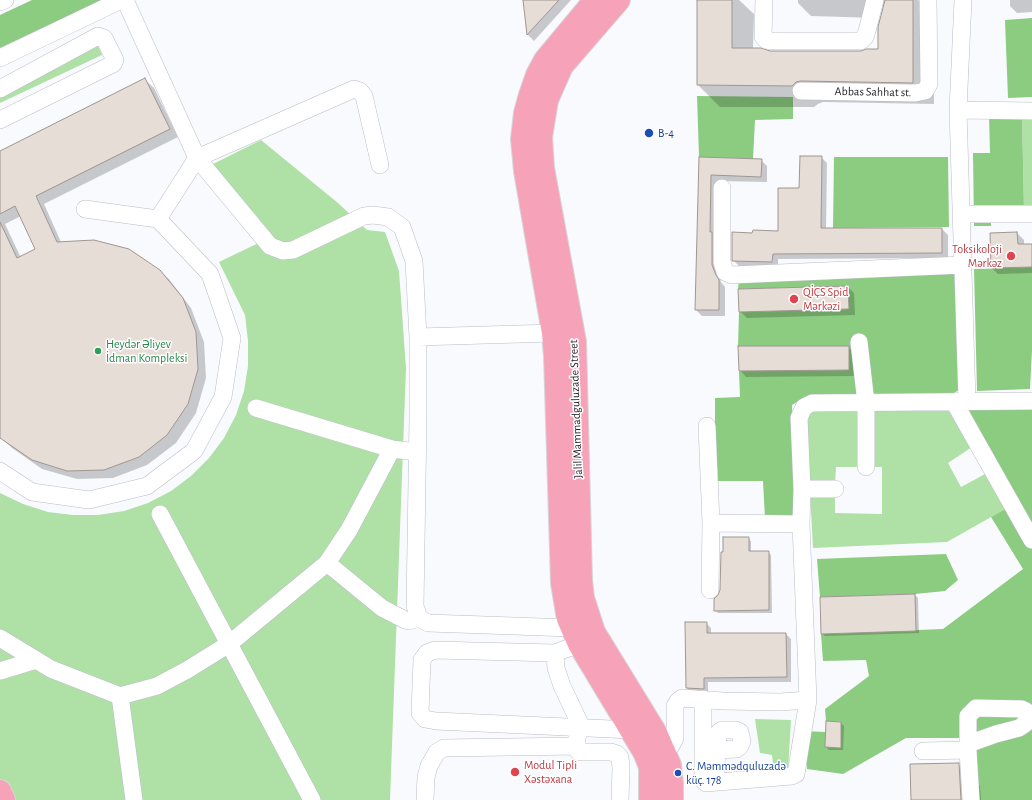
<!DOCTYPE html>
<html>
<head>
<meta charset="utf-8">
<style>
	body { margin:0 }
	canvas { display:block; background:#f9fafe }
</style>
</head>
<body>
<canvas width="1032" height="800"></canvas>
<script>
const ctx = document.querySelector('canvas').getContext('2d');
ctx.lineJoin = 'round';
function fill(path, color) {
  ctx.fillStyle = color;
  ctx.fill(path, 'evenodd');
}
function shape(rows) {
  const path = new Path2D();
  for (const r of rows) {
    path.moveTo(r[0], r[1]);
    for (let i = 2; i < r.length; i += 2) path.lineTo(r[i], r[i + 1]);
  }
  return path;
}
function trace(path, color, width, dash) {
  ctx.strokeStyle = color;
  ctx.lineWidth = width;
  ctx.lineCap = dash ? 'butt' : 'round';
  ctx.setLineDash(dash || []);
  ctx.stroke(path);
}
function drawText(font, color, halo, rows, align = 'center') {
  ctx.font = font + ' "Alegreya Sans",sans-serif';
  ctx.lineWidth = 3;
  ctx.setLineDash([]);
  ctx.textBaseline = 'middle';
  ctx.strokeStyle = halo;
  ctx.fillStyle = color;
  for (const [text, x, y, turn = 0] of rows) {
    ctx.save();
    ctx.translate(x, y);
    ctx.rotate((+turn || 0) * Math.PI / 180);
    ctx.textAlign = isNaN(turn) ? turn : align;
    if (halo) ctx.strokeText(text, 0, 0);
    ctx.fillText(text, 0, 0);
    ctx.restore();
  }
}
fill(shape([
	[97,44,102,55,0,103,0,90],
	[1022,114,1032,114,1032,211,1024,211],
	[261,140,338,203,367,230,385,232,399,271,406,368,390,800,8,800,0,780,0,493,23,504,48,512,73,515,98,515,124,511,148,503,171,491,191,476,209,458,224,438,236,415,244,391,248,366,248,341,245,315,219,262,273,236,211,165],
	[862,409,861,467,836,467,835,484,809,483,806,421,811,411],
	[954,409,972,447,948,463,961,487,987,473,1007,508,947,542,813,548,810,493,835,493,835,513,882,514,882,467,870,467,872,410],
	[755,719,791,720,788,771,774,772,772,755,760,753]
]), '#afe1a6');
fill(shape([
	[32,0,102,0,0,48,0,15],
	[1032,18,1032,97,1008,98,1005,20],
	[697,96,793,97,793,119,755,120,753,159,699,157],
	[1022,114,1024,211,991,212,991,226,974,226,973,153,990,153,989,115],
	[834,157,948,157,949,227,833,228],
	[740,267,955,268,959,390,952,394,809,395,792,405,794,518,765,518,763,481,715,481,715,398,740,397,739,371,849,370,849,346,738,346,739,312,849,309,848,286,738,289],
	[1032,267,1032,350,1030,389,977,391,974,269],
	[967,407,1032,407,1032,800,973,800,969,738,906,738,843,774,807,769,805,731,825,732,825,747,840,748,841,722,826,721,825,709,869,676,866,660,823,661,821,634,943,629,1023,569,991,517,1007,508,1000,467],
	[946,554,958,580,945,591,915,594,820,597,817,559]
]), '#8ccc80');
fill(shape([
	[524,0,571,0,534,41,528,35],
	[698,0,739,0,754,14,753,49,770,52,861,52,879,50,885,4,881,7,877,18,811,16,798,3,798,0,918,0,934,16,934,104,823,102,818,104,814,107,720,107,698,85],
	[1010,0,1032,0,1032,12,1017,13,1010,6],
	[145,80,154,88,178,137,44,204,61,242,159,270,169,279,191,308,204,342,206,378,196,413,176,443,147,465,113,478,77,479,42,469,12,448,0,436,0,152],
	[21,216,36,249,21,258,5,224],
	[821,157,827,163,826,229,942,229,948,235,948,258,778,259,778,267,739,266,733,260,753,234,779,232,800,189],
	[700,158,761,160,767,166,767,182,717,181,715,237,718,271,721,282,725,287,725,316,702,316,696,310],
	[1017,233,1024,240,1024,245,1032,245,1032,273,998,274,992,268],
	[848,287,854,293,855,315,747,318,740,311],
	[848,347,855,353,855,376,746,377,740,370],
	[748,538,751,541,751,552,768,552,771,555,772,613,718,613,715,610,721,590,724,553],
	[915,595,918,598,919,633,825,636,822,633],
	[706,623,711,628,711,634,786,634,791,639,791,682,708,682,708,694,691,693,687,688],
	[841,723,844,726,843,750,829,750,826,747],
	[958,764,980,786,981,800,912,800]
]), '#0003');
const building = shape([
	[523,0,559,0,527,35,523,0],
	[697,0,732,0,732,48,761,48,770,51,861,51,866,49,878,49,878,27,885,0,913,0,913,83,801,81,796,82,792,86,697,85,697,0],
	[145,78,170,129,36,196,57,242,94,240,129,249,160,270,183,298,196,332,198,369,188,404,167,435,139,457,104,470,67,471,32,460,0,438,0,222,17,258,35,249,15,206,0,214,0,151,145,78],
	[800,156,822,156,821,228,942,228,942,253,773,254,772,262,732,261,732,232,752,233,753,230,778,231,778,188,799,188,800,156],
	[699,157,762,159,761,177,711,175,710,232,712,232,712,265,716,275,719,280,719,310,695,310,699,157],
	[1017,232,1018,244,1032,244,1032,267,991,268,990,233,1017,232],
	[848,286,849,309,739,312,738,289,848,286],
	[738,346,849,346,849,370,739,371,738,346],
	[723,537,749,537,749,551,769,551,769,610,714,611,714,599,718,595,720,590,721,552,723,552,723,537],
	[915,594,916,631,821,634,820,597,915,594],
	[685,622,707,622,707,633,786,633,787,677,704,678,704,689,686,688,685,622],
	[826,721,841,722,841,748,825,747,826,721],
	[959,763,961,800,911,800,910,764,959,763]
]);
fill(building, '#e6ddd6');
trace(building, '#9f9690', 1);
const minor = shape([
	[125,0,197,158,270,246,283,251,293,250,364,216,373,215,388,217,402,227,414,261,418,337,418,419,415,606,419,618,428,623,571,628],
	[764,0,763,37,766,40,770,41,861,41,865,37,867,31,875,0],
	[963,0,958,110,967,401],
	[0,2,5,0],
	[0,58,121,0],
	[0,89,98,36,104,38,115,60,113,64,0,120],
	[801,91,915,93,925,91,929,84,928,0],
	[958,110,1032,111],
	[722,188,722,262,725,272,732,275,963,265],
	[961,214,1032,214],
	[158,219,197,158,354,89,360,91,364,96,380,165],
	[418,337,553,333],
	[859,342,866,403,866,467],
	[954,402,1032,540],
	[256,408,392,449,417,452],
	[707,426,711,523,710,590],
	[0,471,32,492,89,500,147,486,194,451,223,397,232,338,210,274,158,219,85,209],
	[802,489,835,489],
	[160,514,312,800],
	[711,523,801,524],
	[327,563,382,608,405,620,409,621,419,618],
	[0,638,51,669,120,696,157,686,187,670,229,644,327,563,349,530,392,449],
	[579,644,555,653,435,650,427,653,422,660,420,713,425,719,436,721,632,730],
	[555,653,556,668,562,686,582,728,577,736,577,750,579,752,611,752,617,754,620,757,621,768,620,800],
	[0,671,36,660],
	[120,696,134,800],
	[703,699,703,780,706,783,792,776,796,774,808,700],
	[968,744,996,734,1019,728,1025,724,1028,715,1026,711,1022,709,976,708,968,716,968,750],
	[663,749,671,746,675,738,675,706,678,701,682,698,723,701,780,702,808,700,801,524,802,489,799,418,804,407,812,403,1032,401],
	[923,751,968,750,971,800],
	[715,782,717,750,718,735,719,732,722,730,736,730,740,732,742,741,740,746,737,749,717,750],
	[425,800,426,777,429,766,437,752,444,748,577,746]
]);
const major = shape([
	[595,0,545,60,537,75,530,95,525,113,522,139,525,171,553,333,555,356,562,583,568,619,579,644,644,752,650,767,650,800],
	[619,0,562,66,547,100,541,137,543,168,575,342,581,580,583,598,594,632,656,733,670,765,672,783,672,800],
	[0,791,4,800]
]);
trace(minor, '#babdc7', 18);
trace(major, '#d6d6d7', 24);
trace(minor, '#fff', 17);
trace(major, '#f6a3b9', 22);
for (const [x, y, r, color] of [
	[649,133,5,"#1a4fb4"],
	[1011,256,5,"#e0444e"],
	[794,299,5,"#e0444e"],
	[98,351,4,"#2e9e5b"],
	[515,772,5,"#e0444e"],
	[678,773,4,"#1a4fb4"]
]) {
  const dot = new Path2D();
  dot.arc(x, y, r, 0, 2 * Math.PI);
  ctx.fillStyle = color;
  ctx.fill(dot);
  trace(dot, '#fff', 1.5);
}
drawText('12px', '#1d1e22', '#fff', [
	["Abbas Sahhat st.",873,92,1],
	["Jalil Mammadguluzade Street",576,409,-92]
]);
drawText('12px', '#164399', '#fff', [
	["B-4",658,133],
	["C. Məmmədquluzadə",686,766],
	["küç. 178",686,780]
], 'left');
drawText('12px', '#be3a42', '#fff', [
	["Toksikoloji",1002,249,"right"],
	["Mərkəz",1002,263,"right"],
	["QİÇS Spid",803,292],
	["Mərkəzi",803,306],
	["Modul Tipli",524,765],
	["Xəstəxana",524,779]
], 'left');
drawText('12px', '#27864d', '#fff', [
	["Heydər Əliyev",106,344],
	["İdman Kompleksi",106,358]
], 'left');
</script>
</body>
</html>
